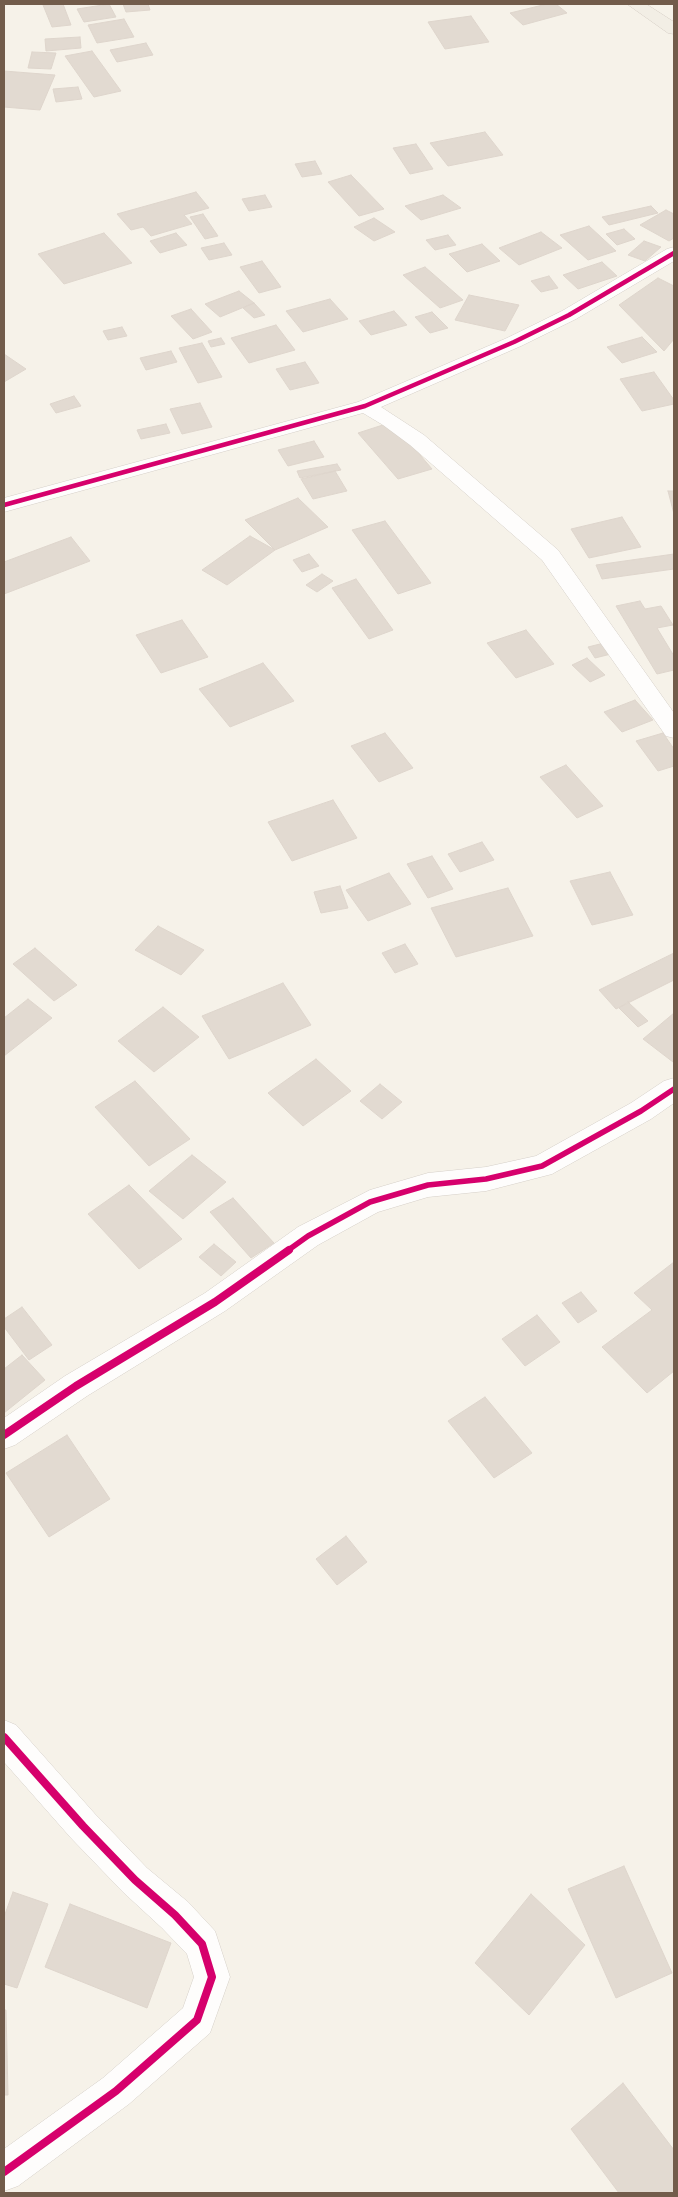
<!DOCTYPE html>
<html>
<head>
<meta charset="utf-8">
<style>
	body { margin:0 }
	#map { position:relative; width:678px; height:2197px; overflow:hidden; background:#f6f2e9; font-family:Roboto,sans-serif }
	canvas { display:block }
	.frame { position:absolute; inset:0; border:5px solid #725c4b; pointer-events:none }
</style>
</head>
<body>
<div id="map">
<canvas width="678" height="2197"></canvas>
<div class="frame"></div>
</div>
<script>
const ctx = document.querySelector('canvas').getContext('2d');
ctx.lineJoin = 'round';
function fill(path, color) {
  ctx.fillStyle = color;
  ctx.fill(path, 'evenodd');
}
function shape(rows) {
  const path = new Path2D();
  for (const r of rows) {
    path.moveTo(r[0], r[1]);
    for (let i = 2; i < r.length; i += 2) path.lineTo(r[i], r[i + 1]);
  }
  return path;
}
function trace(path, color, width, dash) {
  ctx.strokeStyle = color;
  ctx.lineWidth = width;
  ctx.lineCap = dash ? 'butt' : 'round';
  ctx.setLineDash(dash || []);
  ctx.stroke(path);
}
const building = shape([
	[63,4,71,25,52,27,43,5,63,4],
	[109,4,116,17,84,22,77,9,109,4],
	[123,4,148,4,150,10,126,12,123,4],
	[547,4,556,4,567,13,523,25,510,13,547,4],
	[471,16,489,42,445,49,428,22,471,16],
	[124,19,134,37,97,43,88,25,124,19],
	[80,37,81,48,46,51,45,39,80,37],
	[146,43,153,55,117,62,110,50,146,43],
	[92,51,121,91,94,97,65,56,92,51],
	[32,52,56,53,51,69,28,68,32,52],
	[4,71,55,75,40,110,4,107,4,71],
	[78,87,82,99,56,102,53,89,78,87],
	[485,132,503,155,448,166,430,143,485,132],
	[416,144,433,169,410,174,393,148,416,144],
	[315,161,322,174,302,177,295,164,315,161],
	[351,175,384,209,359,216,328,182,351,175],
	[196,192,209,208,184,215,192,224,151,236,143,227,131,230,117,214,196,192],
	[265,195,272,207,249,211,242,199,265,195],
	[443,195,461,208,421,220,405,206,443,195],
	[651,206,658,213,609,225,602,217,651,206],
	[666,210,674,214,674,238,669,241,640,225,666,210],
	[203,214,218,236,205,239,190,217,203,214],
	[374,218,395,232,374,241,354,227,374,218],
	[589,226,616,251,588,260,560,235,589,226],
	[624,229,635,239,617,245,606,234,624,229],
	[541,232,562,248,519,265,499,248,541,232],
	[104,233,132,263,64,284,38,254,104,233],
	[176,233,187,245,160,253,150,241,176,233],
	[448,235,456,245,435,250,426,240,448,235],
	[644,241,661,247,645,261,628,255,644,241],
	[224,243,232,255,209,260,201,248,224,243],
	[482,244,500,261,467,272,449,254,482,244],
	[262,261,281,287,259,293,240,267,262,261],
	[602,262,617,276,578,289,563,275,602,262],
	[425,267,463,300,440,308,403,275,425,267],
	[549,276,558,288,541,292,531,281,549,276],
	[658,278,674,286,674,339,664,351,619,305,658,278],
	[239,291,254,303,220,317,205,304,239,291],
	[469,295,519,305,505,331,455,320,469,295],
	[330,299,348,319,303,332,286,311,330,299],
	[254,303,265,315,254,318,243,308,254,303],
	[191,309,212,332,193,339,171,316,191,309],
	[394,311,407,325,371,335,359,321,394,311],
	[432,312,448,328,430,333,415,317,432,312],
	[276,325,295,350,249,363,231,338,276,325],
	[122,327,127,336,108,340,103,331,122,327],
	[642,337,657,352,622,363,607,347,642,337],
	[221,338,225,344,211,347,208,341,221,338],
	[202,343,222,377,198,383,179,348,202,343],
	[171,351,177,362,146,370,140,358,171,351],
	[4,354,26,369,4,382,4,354],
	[305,362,319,383,290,390,276,369,305,362],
	[654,372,674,400,674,404,642,411,620,379,654,372],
	[74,396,81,406,56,413,50,404,74,396],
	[200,403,212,427,182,434,170,409,200,403],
	[392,422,432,469,398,479,358,433,392,422],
	[166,424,170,433,141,439,137,430,166,424],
	[314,441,324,457,288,466,278,450,314,441],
	[337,464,341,470,300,478,297,471,337,464],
	[335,471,347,491,313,499,301,479,335,471],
	[668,491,674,491,674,514,668,491],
	[298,498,328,527,275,550,245,520,298,498],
	[622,517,641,547,589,558,571,529,622,517],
	[385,521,431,583,398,594,352,530,385,521],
	[250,536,275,550,227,585,202,570,250,536],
	[71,537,90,561,4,594,4,562,71,537],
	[309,554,319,566,302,572,293,560,309,554],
	[674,554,674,569,602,579,596,565,674,554],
	[322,574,333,581,317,592,306,585,322,574],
	[356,579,393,630,369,639,332,588,356,579],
	[640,601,645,609,661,606,673,625,657,628,674,656,674,670,657,674,616,606,640,601],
	[182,620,208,657,161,673,136,635,182,620],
	[526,630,554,664,516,678,487,643,526,630],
	[604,643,611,654,595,658,588,647,604,643],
	[587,658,605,675,590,682,572,665,587,658],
	[263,663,294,701,230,727,199,689,263,663],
	[635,700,653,720,622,732,604,712,635,700],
	[385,733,413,768,379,782,351,746,385,733],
	[663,733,674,749,674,766,658,771,636,741,663,733],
	[566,765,603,806,577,818,540,777,566,765],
	[333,800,357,838,292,861,268,822,333,800],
	[482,842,494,860,460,872,448,854,482,842],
	[432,856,453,889,428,898,407,864,432,856],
	[610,872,633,915,592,925,570,881,610,872],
	[389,873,411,904,368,921,346,890,389,873],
	[340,886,348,908,321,913,314,892,340,886],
	[508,888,533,936,456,957,431,908,508,888],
	[158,926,204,950,181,975,135,950,158,926],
	[405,944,418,964,395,973,382,953,405,944],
	[35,948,77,985,54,1001,13,964,35,948],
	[674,953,674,980,616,1009,599,990,674,953],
	[283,983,311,1025,229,1059,202,1016,283,983],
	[28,999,52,1018,4,1056,4,1018,28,999],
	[628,1002,648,1021,638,1027,619,1008,628,1002],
	[163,1007,199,1037,154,1072,118,1041,163,1007],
	[674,1013,674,1061,673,1062,643,1039,674,1013],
	[316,1059,351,1091,303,1126,268,1093,316,1059],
	[135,1081,190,1139,149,1166,95,1107,135,1081],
	[380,1084,402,1102,382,1119,360,1101,380,1084],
	[192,1155,226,1182,183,1219,149,1191,192,1155],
	[129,1185,182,1239,139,1269,88,1214,129,1185],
	[233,1198,274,1243,251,1258,210,1212,233,1198],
	[214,1244,236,1262,221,1276,199,1257,214,1244],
	[674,1262,674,1371,647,1393,602,1347,652,1310,634,1293,674,1262],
	[581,1292,597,1311,578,1323,562,1303,581,1292],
	[22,1307,52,1345,29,1360,4,1327,4,1319,22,1307],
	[537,1315,560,1342,525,1366,502,1339,537,1315],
	[22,1355,45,1380,4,1413,4,1369,22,1355],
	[485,1397,532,1453,494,1478,448,1421,485,1397],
	[67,1435,110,1499,49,1537,6,1473,67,1435],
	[346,1536,367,1562,337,1585,316,1559,346,1536],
	[624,1866,672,1973,616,1998,568,1889,624,1866],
	[13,1892,48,1904,17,1988,4,1984,4,1917,13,1892],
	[531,1894,585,1945,529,2015,475,1963,531,1894],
	[70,1904,171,1943,147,2008,45,1967,70,1904],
	[4,2010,6,2010,8,2095,4,2095,4,2010],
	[623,2083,674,2150,674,2193,619,2193,571,2129,623,2083]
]);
fill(building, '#e2dad1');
trace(building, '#ded5cc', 1);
const minor = shape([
	[674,247,674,261,576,319,521,346,381,407,424,435,558,550,674,713,674,738,666,736,542,560,410,445,383,425,363,413,4,512,4,498,358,402,507,338,562,311,667,249,674,247],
	[674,1078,674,1103,651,1119,552,1174,486,1191,428,1197,378,1212,318,1245,225,1311,87,1396,15,1445,4,1449,4,1418,65,1376,205,1293,298,1227,370,1190,428,1173,486,1167,536,1156,631,1103,664,1081,674,1078],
	[4,1720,16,1725,95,1814,147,1868,188,1902,215,1931,230,1977,210,2033,129,2104,18,2186,4,2191,4,2149,103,2078,183,2008,194,1977,187,1954,162,1928,123,1892,71,1838,4,1762,4,1720]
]);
const primary = shape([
	[627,4,646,4,674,22,674,34,668,33,627,4]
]);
trace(minor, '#d5cfc8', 1);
trace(primary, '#d5cdc5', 1);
fill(minor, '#fefdfc');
fill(primary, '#f2eee5');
trace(shape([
	[4,505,365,406,514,342,569,315,674,253]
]), '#d6006c', 4.5);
trace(shape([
	[287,1251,308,1236,370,1202,428,1185,486,1179,542,1166,641,1111,674,1089]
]), '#d6006c', 5.5);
trace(shape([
	[4,1435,76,1386,215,1302,289,1250],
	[4,1737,83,1826,135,1880,175,1915,202,1944,212,1977,197,2020,116,2091,4,2172]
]), '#d6006c', 8);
</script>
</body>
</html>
